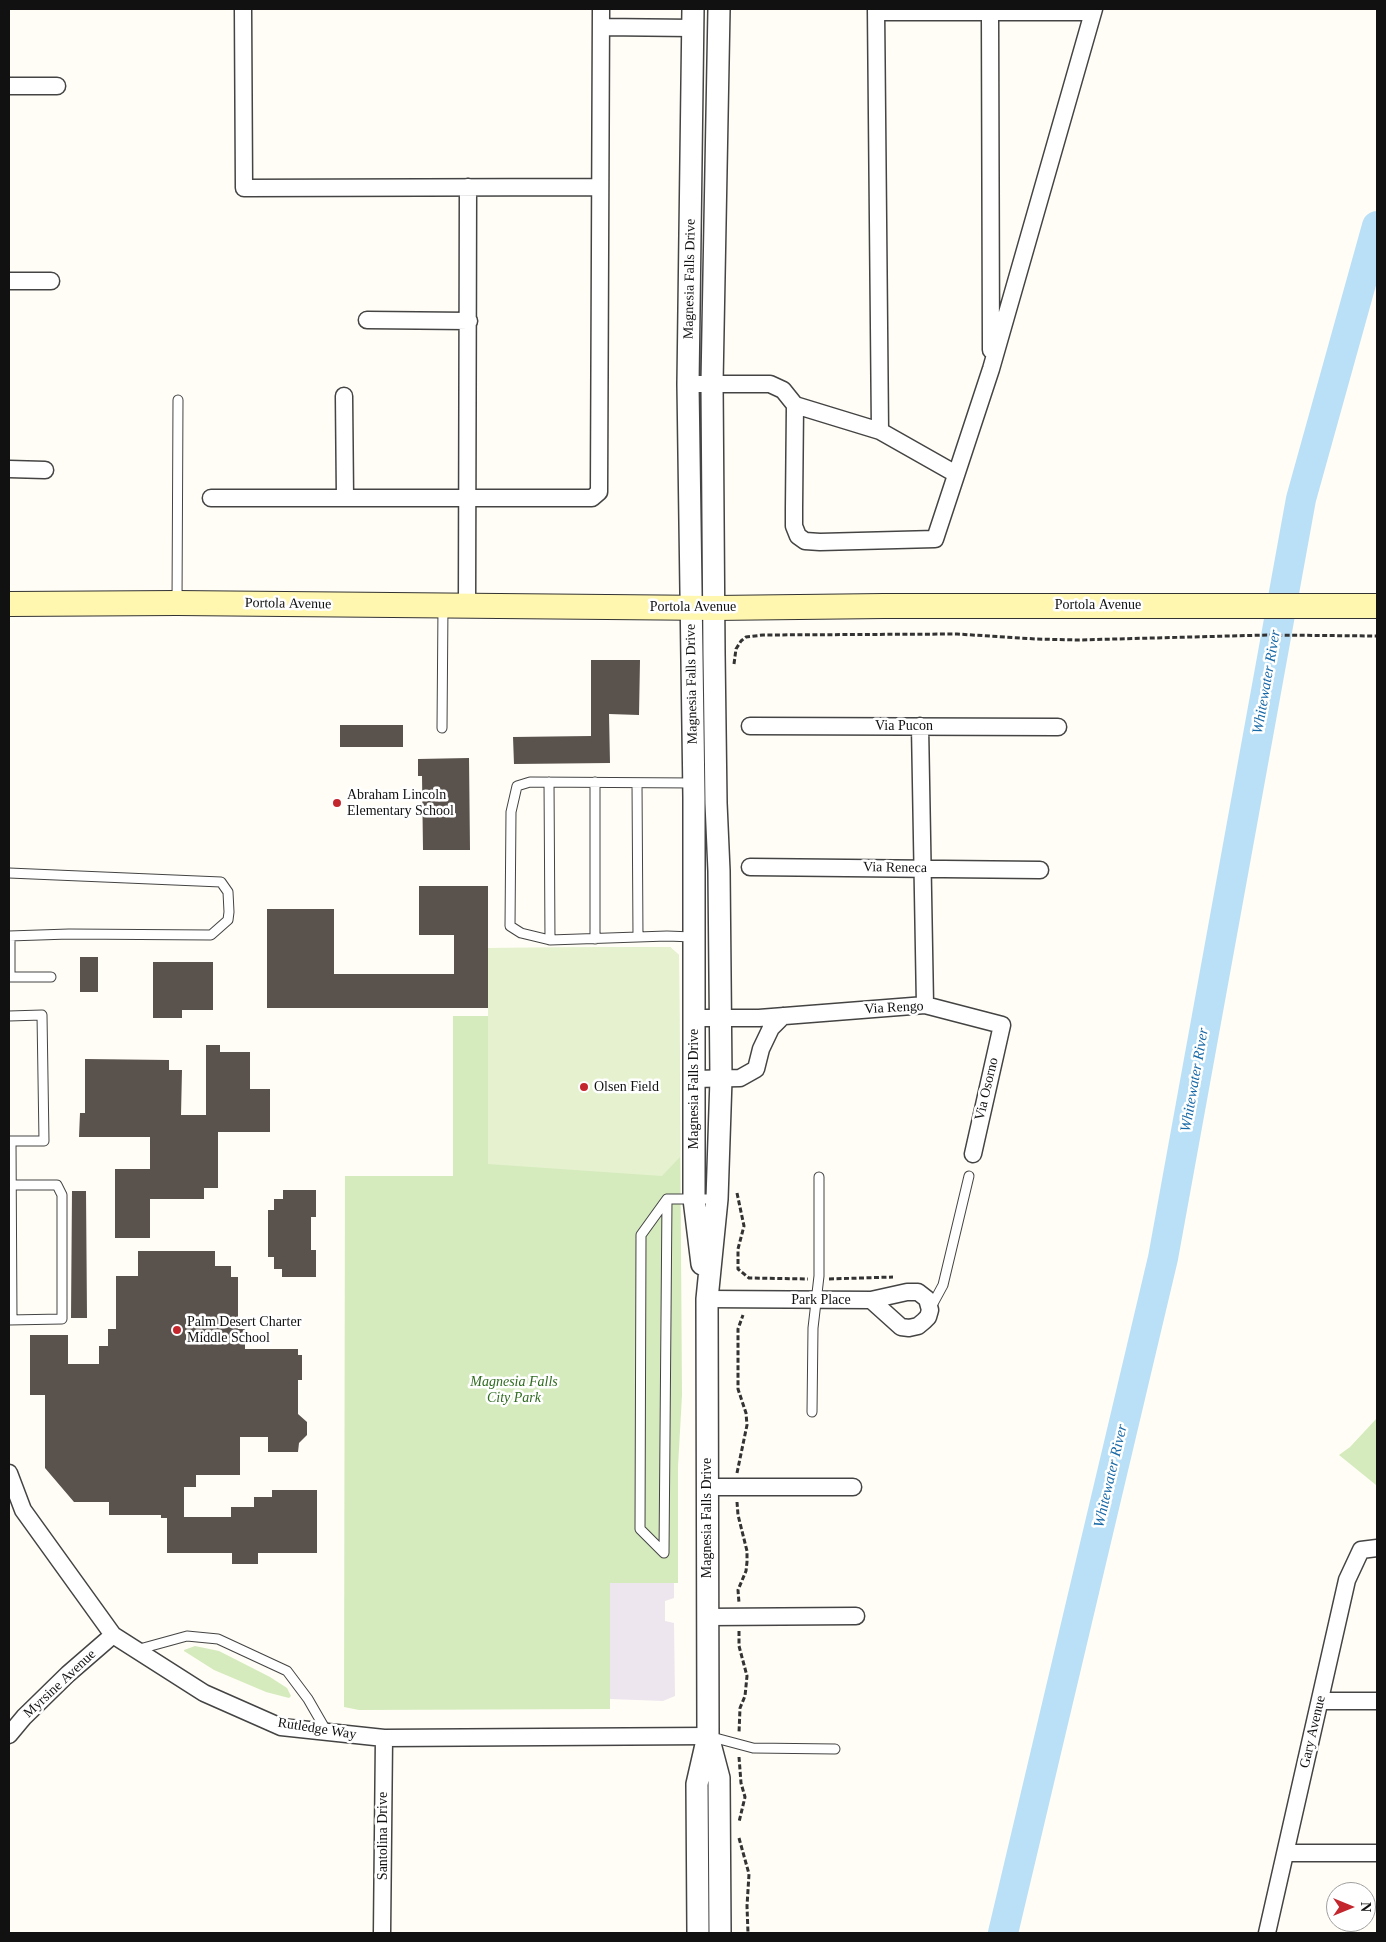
<!DOCTYPE html>
<html>
<head>
<meta charset="utf-8">
<style>
	body { margin:0 }
	#map { position:relative; width:1386px; height:1942px; overflow:hidden; background:#fffdf5; font-family:"Times New Roman",serif }
	canvas { display:block }
	.frame { position:absolute; inset:0; border:10px solid #111; pointer-events:none }
	.north { position:absolute; left:1326px; top:1882px; width:50px; height:50px; box-sizing:border-box; background:#fff; border:1px solid #a0a0a0; border-radius:50%; rotate:90deg; font-size:14px; font-weight:700; line-height:20px; text-align:center; color:#111 }
	.north::after { content:''; display:block; margin:auto; width:18px; height:22px; background:#c4262e; clip-path:polygon(50% 0,100% 100%,50% 72%,0 100%) }
</style>
</head>
<body>
<div id="map">
<canvas width="1386" height="1942"></canvas>
<div class="frame"></div>
<div class="north">N</div>
</div>
<script>
const ctx = document.querySelector('canvas').getContext('2d');
ctx.lineJoin = 'round';
function fill(path, color) {
  ctx.fillStyle = color;
  ctx.fill(path, 'evenodd');
}
function shape(rows) {
  const path = new Path2D();
  for (const r of rows) {
    path.moveTo(r[0], r[1]);
    for (let i = 2; i < r.length; i += 2) path.lineTo(r[i], r[i + 1]);
  }
  return path;
}
function trace(path, color, width, dash) {
  ctx.strokeStyle = color;
  ctx.lineWidth = width;
  ctx.lineCap = dash ? 'butt' : 'round';
  ctx.setLineDash(dash || []);
  ctx.stroke(path);
}
function drawText(font, color, halo, rows, align = 'center') {
  ctx.font = font + ' "Times New Roman",serif';
  ctx.lineWidth = 5;
  ctx.setLineDash([]);
  ctx.textBaseline = 'middle';
  ctx.strokeStyle = halo;
  ctx.fillStyle = color;
  for (const [text, x, y, turn = 0] of rows) {
    ctx.save();
    ctx.translate(x, y);
    ctx.rotate((+turn || 0) * Math.PI / 180);
    ctx.textAlign = isNaN(turn) ? turn : align;
    if (halo) ctx.strokeText(text, 0, 0);
    ctx.fillText(text, 0, 0);
    ctx.restore();
  }
}
fill(shape([
	[610,1583,674,1583,674,1598,665,1601,665,1621,674,1623,675,1696,663,1701,610,1699]
]), '#eee6ef');
fill(shape([
	[670,947,679,955,682,1395,678,1467,678,1583,610,1583,610,1709,359,1710,344,1707,345,1176,453,1176,453,1016,489,1016,488,948],
	[1377,1418,1377,1485,1376,1485,1339,1455,1350,1447],
	[195,1646,219,1651,270,1677,287,1688,291,1696,289,1698,266,1692,214,1670,184,1651,184,1650]
]), '#d5ebbd');
fill(shape([
	[670,947,679,955,680,1157,662,1176,488,1164,488,948]
]), '#e6f2cf');
trace(shape([
	[1003,1933,1163,1258,1301,499,1377,226]
]), '#b9e0f7', 30);
fill(shape([
	[591,660,640,660,639,715,609,714,610,763,514,764,513,737,591,736],
	[340,725,403,725,403,747,340,747],
	[469,758,470,850,423,850,422,776,418,776,418,759],
	[419,886,488,886,488,1008,267,1008,267,909,334,909,334,974,454,974,454,935,419,935],
	[80,957,98,957,98,992,80,992],
	[153,962,213,962,213,1010,182,1010,182,1018,153,1018],
	[206,1045,220,1045,220,1052,250,1052,250,1089,270,1089,270,1132,218,1132,218,1188,204,1188,204,1199,150,1199,150,1238,115,1238,115,1169,150,1169,150,1137,79,1137,80,1113,85,1113,85,1059,169,1060,169,1070,182,1070,181,1115,206,1115],
	[283,1190,316,1190,316,1217,311,1217,311,1250,316,1250,316,1277,282,1277,282,1269,274,1269,274,1257,268,1257,268,1210,274,1210,274,1199,283,1199],
	[72,1191,86,1191,87,1318,71,1318],
	[138,1251,215,1251,215,1266,231,1266,231,1277,238,1277,238,1329,245,1329,245,1349,298,1349,298,1355,302,1355,302,1380,298,1380,298,1414,307,1422,307,1435,299,1443,298,1452,268,1452,268,1437,240,1437,240,1475,196,1475,196,1487,184,1487,184,1517,231,1517,231,1507,254,1507,254,1497,272,1497,272,1490,317,1490,317,1553,258,1553,258,1564,232,1564,232,1553,167,1553,167,1518,161,1518,161,1515,109,1515,109,1502,74,1502,45,1468,45,1395,30,1395,30,1335,68,1335,68,1364,99,1364,99,1346,108,1346,108,1329,116,1329,116,1276,138,1276]
]), '#5a524d');
const service = shape([
	[177,603,178,400],
	[442,728,443,606],
	[549,782,550,940],
	[595,782,595,939],
	[637,783,638,937],
	[9,873,221,882,228,892,229,912,228,920,211,935,69,934,9,936],
	[10,936,10,977],
	[693,937,667,936,550,940,521,933,510,926,511,812,517,786,530,782,694,783],
	[9,977,51,977],
	[9,1016,42,1015,44,1141,9,1141],
	[11,1141,12,1320],
	[9,1185,57,1185,62,1195,62,1319,9,1320],
	[930,1309,943,1285,969,1176],
	[812,1412,813,1328,819,1276,819,1177],
	[664,1553,667,1199,717,1199],
	[664,1553,640,1529,641,1235,667,1199],
	[136,1650,187,1636,218,1639,287,1671,308,1699,327,1732],
	[708,1736,753,1748,835,1749]
]);
const minor = shape([
	[243,9,244,188,600,187],
	[876,9,880,431,956,474],
	[876,12,1093,12],
	[990,13,991,350],
	[601,27,693,28],
	[9,86,57,86],
	[9,281,51,281],
	[367,320,469,321],
	[688,384,770,384,783,390,795,405],
	[344,396,345,498],
	[880,431,795,405,794,508,794,526,798,536,805,541,820,542,935,539,991,369,1094,9],
	[9,469,45,470],
	[211,498,592,498,599,492,601,9],
	[467,606,468,187],
	[750,726,1058,727],
	[920,726,925,1005],
	[750,867,1040,870],
	[694,1018,759,1018,925,1005,1002,1025,973,1154],
	[694,1079,740,1078,756,1069,761,1049,771,1028,783,1016],
	[707,1299,871,1300,901,1327,909,1328,918,1326,924,1321,928,1317,930,1310,927,1299,918,1292,907,1292,871,1300],
	[9,1473,23,1510,113,1635,204,1693,281,1727,384,1738,708,1736],
	[706,1487,853,1487],
	[707,1617,856,1616],
	[1321,1701,1377,1701],
	[9,1735,24,1717,68,1674,113,1635],
	[1286,1853,1377,1853],
	[382,1933,384,1738],
	[1267,1933,1347,1580,1361,1550,1377,1548]
]);
const tertiary = shape([
	[693,9,688,384,694,798,694,1199,702,1264],
	[709,1740,719,1778,720,1933],
	[698,1933,697,1784,708,1736,707,1299,717,1199,721,1079,719,871,716,803,714,653,712,383,719,9]
]);
const secondary = shape([
	[9,604,177,603,714,608,884,606,1377,606]
]);
trace(service, '#444', 11);
trace(minor, '#444', 19);
trace(tertiary, '#444', 24);
trace(secondary, '#333', 26);
trace(shape([
	[734,664,736,649,741,641,746,637,763,635,957,634,1036,639,1078,640,1267,635,1377,636],
	[737,1193,744,1226,738,1249,738,1269,749,1278,808,1279],
	[829,1279,893,1277],
	[737,1473,747,1425,746,1413,738,1389,738,1329,743,1315],
	[737,1502,738,1515,747,1551,747,1562,746,1571,738,1590,739,1603],
	[739,1631,739,1646,747,1676,745,1696,740,1708,739,1733],
	[739,1757,741,1783,745,1797,739,1822],
	[739,1838,749,1874,747,1906,748,1933]
]), '#333', 3, [5, 2.5]);
trace(service, '#fff', 9);
trace(minor, '#fff', 16);
trace(tertiary, '#fff', 21);
trace(secondary, '#fff6b0', 24);
for (const [x, y, r, color] of [
	[337,803,5,"#c4262e"],
	[584,1087,5,"#c4262e"],
	[177,1330,5,"#c4262e"]
]) {
  const dot = new Path2D();
  dot.arc(x, y, r, 0, 2 * Math.PI);
  ctx.fillStyle = color;
  ctx.fill(dot);
  trace(dot, '#fff', 2);
}
drawText('14px', '#111', '#fff', [
	["Magnesia Falls Drive",690,279,-89],
	["Portola Avenue",288,604,1],
	["Portola Avenue",1098,605],
	["Portola Avenue",693,607],
	["Magnesia Falls Drive",692,684,-91],
	["Via Pucon",904,726],
	["Via Reneca",895,868,1],
	["Via Rengo",894,1008,-3],
	["Magnesia Falls Drive",694,1089,-90],
	["Via Osorno",987,1089,-77],
	["Park Place",821,1300],
	["Magnesia Falls Drive",707,1518,-90],
	["Myrsine Avenue",60,1684,-43],
	["Rutledge Way",317,1729,9],
	["Gary Avenue",1313,1732,-77],
	["Santolina Drive",383,1836,-90]
]);
drawText('14px', '#111', '#fff', [
	["Abraham Lincoln",347,795],
	["Elementary School",347,811],
	["Olsen Field",594,1087],
	["Palm Desert Charter",187,1322],
	["Middle School",187,1338]
], 'left');
drawText('italic 14px', '#2f6b1f', '#fff', [
	["Magnesia Falls",514,1382],
	["City Park",514,1398]
]);
drawText('italic 15px', '#1768a6', '#fff', [
	["Whitewater River",1267,682,-80],
	["Whitewater River",1195,1080,-80],
	["Whitewater River",1111,1476,-77]
]);
</script>
</body>
</html>
